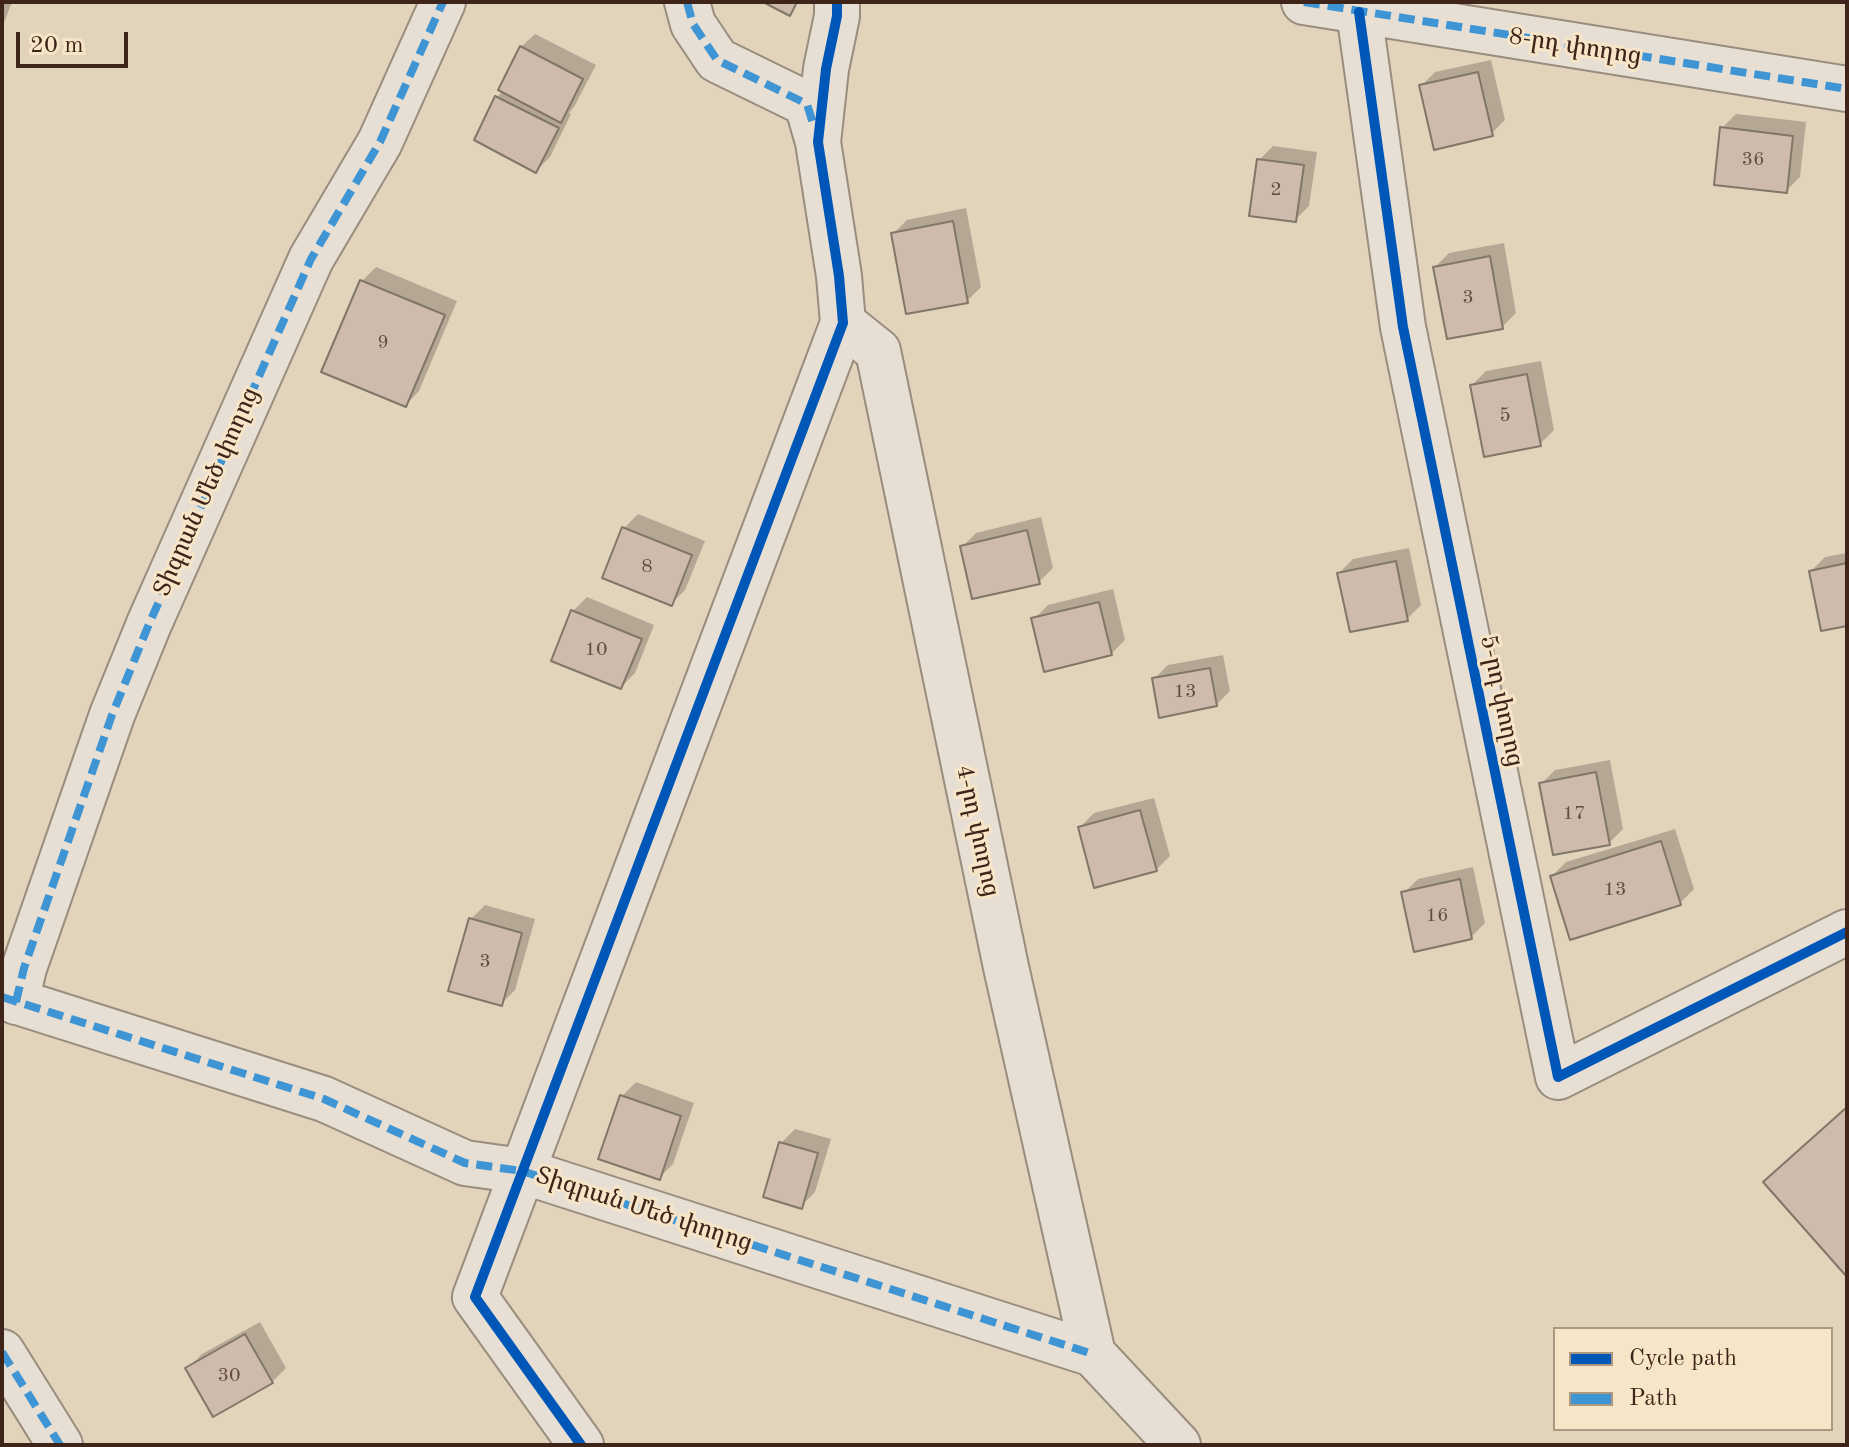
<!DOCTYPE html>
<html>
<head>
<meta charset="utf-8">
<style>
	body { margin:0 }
	#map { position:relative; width:1849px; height:1447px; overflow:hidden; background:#e2d3bb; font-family:"Old Standard TT",serif }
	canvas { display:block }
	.frame { position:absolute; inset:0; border:4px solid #3e2419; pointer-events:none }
	.legend { position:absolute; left:1553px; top:1327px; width:280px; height:104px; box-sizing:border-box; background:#f7e5c8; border:2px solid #ad9882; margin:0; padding:10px 14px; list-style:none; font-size:24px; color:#3e2419 }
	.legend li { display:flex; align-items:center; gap:16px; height:40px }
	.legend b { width:40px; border:2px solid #ad9882 }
	.scale { position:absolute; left:16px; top:32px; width:112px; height:36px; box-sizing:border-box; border:4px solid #3e2419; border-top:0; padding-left:10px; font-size:24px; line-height:28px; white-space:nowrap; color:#3e2419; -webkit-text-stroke:6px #f7e5c8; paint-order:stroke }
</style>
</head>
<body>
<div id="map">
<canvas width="1849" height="1447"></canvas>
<div class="frame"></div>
<ul class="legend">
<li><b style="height:10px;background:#0057b8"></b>Cycle path</li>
<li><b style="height:10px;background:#3f95d4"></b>Path</li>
</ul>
<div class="scale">20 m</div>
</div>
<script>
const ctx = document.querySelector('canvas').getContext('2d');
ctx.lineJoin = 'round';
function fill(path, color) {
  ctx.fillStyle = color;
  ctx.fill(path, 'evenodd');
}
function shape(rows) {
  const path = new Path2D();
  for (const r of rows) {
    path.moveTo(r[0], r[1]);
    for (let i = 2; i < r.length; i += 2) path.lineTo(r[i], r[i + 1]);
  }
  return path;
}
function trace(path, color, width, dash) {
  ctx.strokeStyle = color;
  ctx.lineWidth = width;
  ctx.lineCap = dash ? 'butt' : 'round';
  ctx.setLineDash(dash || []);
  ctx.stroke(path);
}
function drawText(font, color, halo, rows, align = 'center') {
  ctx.font = font + ' "Old Standard TT","Noto Serif Armenian",serif';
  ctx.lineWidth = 6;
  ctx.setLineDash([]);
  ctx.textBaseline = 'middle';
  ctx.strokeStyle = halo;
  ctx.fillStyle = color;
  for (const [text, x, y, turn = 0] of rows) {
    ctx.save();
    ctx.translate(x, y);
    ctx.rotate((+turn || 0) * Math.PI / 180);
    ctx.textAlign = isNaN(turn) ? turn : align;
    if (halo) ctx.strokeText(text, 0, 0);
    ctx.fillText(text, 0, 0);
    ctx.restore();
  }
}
fill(shape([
	[2,2,12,2,2,28],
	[535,34,596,65,574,107,569,113,571,114,550,157,536,171,497,97,503,91,521,47],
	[1491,60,1505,120,1491,134,1421,86,1435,72],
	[1736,114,1806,122,1800,177,1786,191,1722,128],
	[1273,146,1317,152,1309,206,1295,220,1259,160],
	[966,208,981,287,967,301,893,234,907,220],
	[1504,243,1516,313,1502,327,1435,267,1449,253],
	[376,267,457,301,419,391,406,405,362,281],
	[1541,361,1554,430,1540,444,1472,385,1486,371],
	[638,514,705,541,685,590,671,604,624,528],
	[1041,517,1053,568,1039,582,962,547,976,533],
	[1409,548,1421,605,1407,619,1339,573,1353,559],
	[1847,553,1847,624,1811,571,1825,557],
	[1113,589,1125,640,1111,654,1034,619,1048,605],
	[587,597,654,625,635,673,621,687,573,611],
	[1223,655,1230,691,1216,705,1154,679,1168,665],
	[1610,760,1623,829,1609,843,1541,784,1555,770],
	[1154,798,1170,856,1156,870,1080,827,1094,813],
	[1675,829,1694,889,1680,903,1552,876,1566,862],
	[1473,867,1485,923,1471,937,1404,893,1418,879],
	[485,905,535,919,515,990,501,1004,471,919],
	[636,1082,694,1103,673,1164,659,1178,622,1096],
	[1847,1106,1847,1274,1765,1182],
	[795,1129,831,1139,815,1192,801,1206,781,1143],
	[260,1322,286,1368,272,1382,188,1368,202,1354]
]), '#0003');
const building = shape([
	[763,2,797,2,790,16,763,2],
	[520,46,583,79,561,123,498,90,520,46],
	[1478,72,1493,136,1434,150,1419,85,1478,72],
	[495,96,559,128,536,173,474,140,495,96],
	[1720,127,1793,136,1787,193,1714,185,1720,127],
	[1257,159,1304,165,1296,222,1249,216,1257,159],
	[953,221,968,303,906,314,891,233,953,221],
	[1490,256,1503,329,1447,339,1433,267,1490,256],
	[360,280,445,315,406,407,321,372,360,280],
	[1527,374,1541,446,1484,457,1470,385,1527,374],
	[622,527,692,555,672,606,602,578,622,527],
	[1027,530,1040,584,972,599,960,546,1027,530],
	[1396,561,1408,621,1350,632,1337,573,1396,561],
	[1847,563,1847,626,1821,631,1809,571,1847,563],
	[1099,602,1112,655,1044,672,1031,618,1099,602],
	[571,610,642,639,621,689,551,661,571,610],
	[1210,668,1217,706,1159,718,1152,678,1210,668],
	[1596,772,1610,845,1553,855,1539,783,1596,772],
	[1140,810,1157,871,1094,888,1078,827,1140,810],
	[1661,841,1681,905,1570,940,1550,876,1661,841],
	[1460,879,1472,939,1414,952,1401,892,1460,879],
	[469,918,522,933,502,1006,448,991,469,918],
	[620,1095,681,1116,660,1180,598,1159,620,1095],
	[1847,1107,1847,1277,1763,1182,1847,1107],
	[779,1142,818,1153,802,1209,763,1197,779,1142],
	[245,1334,273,1383,213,1417,185,1368,245,1334]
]);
fill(building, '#cebbac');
trace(building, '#817668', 2);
const minor = shape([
	[687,2,693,24,717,60,807,104,818,142],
	[1304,2,1847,89],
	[1359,12,1403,327,1558,1077,1847,932],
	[843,323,878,351,1006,967,1093,1354],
	[2,997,324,1099,465,1163,522,1171,1093,1354,1178,1445],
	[16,1002,24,968,112,715,149,624,311,259,380,142,443,2],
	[2,1352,60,1445],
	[581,1445,475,1297,843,323,839,276,818,142,826,69,837,16,837,2]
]);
trace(minor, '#988d7e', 48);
trace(minor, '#e7dfd3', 44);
trace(shape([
	[687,2,693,24,717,60,807,104,814,127],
	[1304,2,1847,89],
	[2,997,324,1099,465,1163,522,1171,1093,1354],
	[16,1002,24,968,112,715,149,624,311,259,380,142,443,2],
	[2,1352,60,1445]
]), '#3f95d4', 8, [16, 8]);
trace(shape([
	[1359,12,1403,327,1558,1077,1847,932],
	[581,1445,475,1297,843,323,839,276,818,142,826,69,837,16,837,2]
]), '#0057b8', 10);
drawText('20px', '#644c40', null, [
	["36",1753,160],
	["2",1276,190],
	["3",1468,298],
	["9",383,343],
	["5",1505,416],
	["8",647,567],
	["10",596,650],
	["13",1185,692],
	["17",1574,814],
	["13",1615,890],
	["16",1437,916],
	["3",485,962],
	["30",229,1376]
]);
drawText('24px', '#3e2419', '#f7e5c8', [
	["8-րդ փողոց",1575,47,9],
	["Տիգրան Մեծ փողոց",207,492,-66],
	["5-րդ փողոց",1501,701,78],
	["4-րդ փողոց",977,831,78],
	["Տիգրան Մեծ փողոց",644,1210,18]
]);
</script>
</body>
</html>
